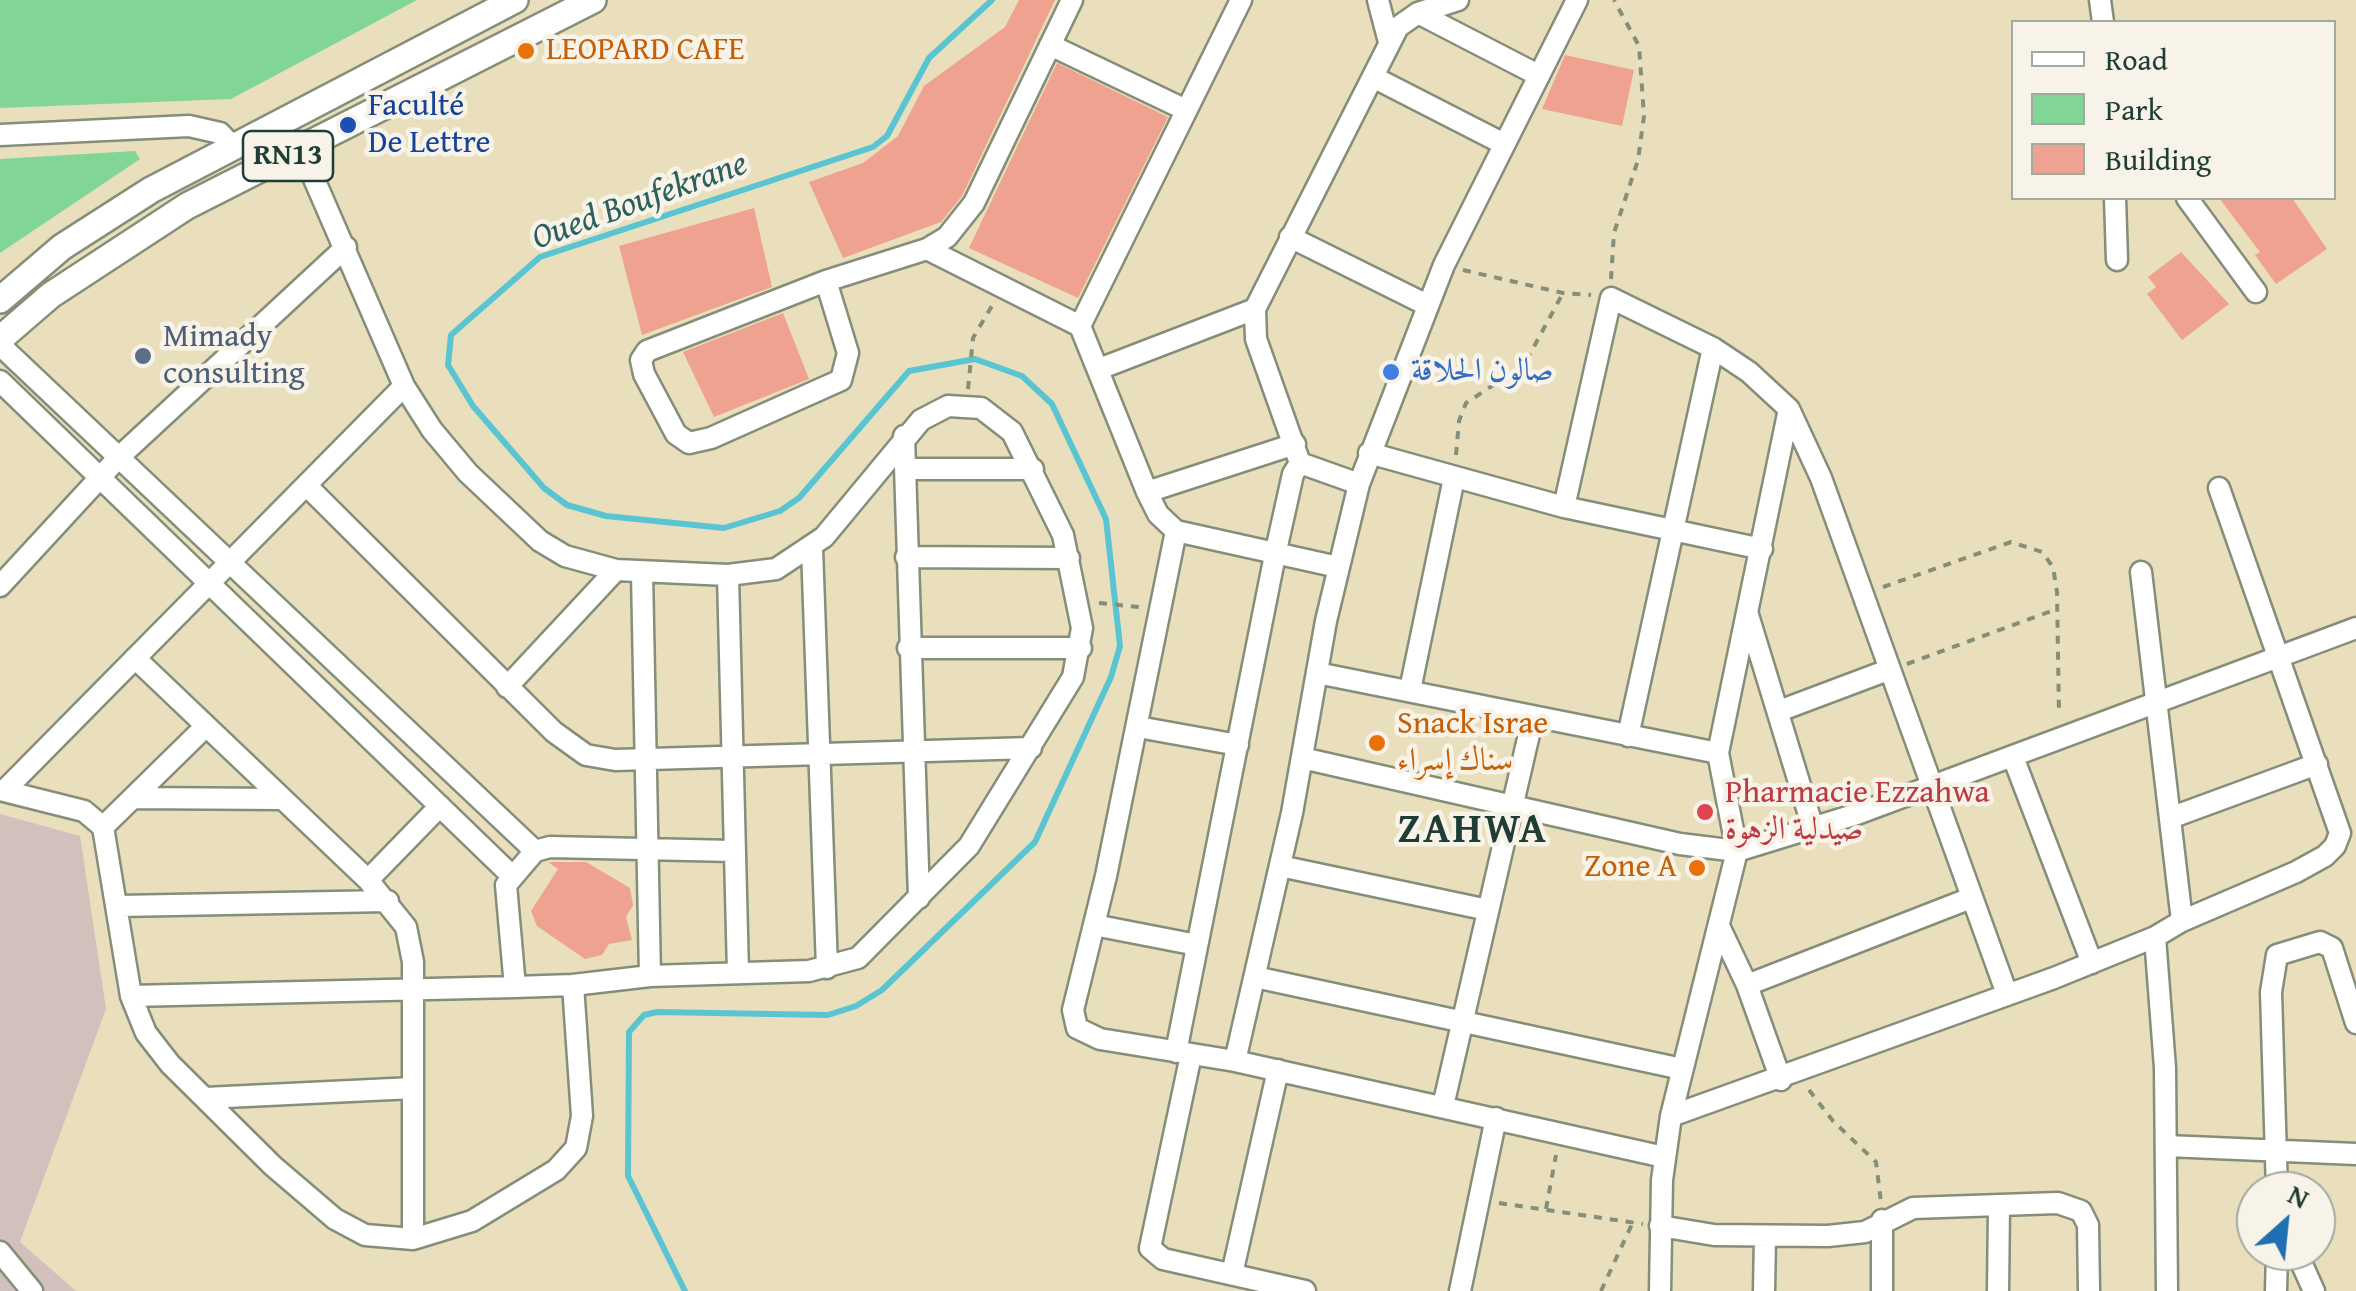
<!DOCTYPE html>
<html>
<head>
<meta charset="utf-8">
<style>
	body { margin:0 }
	#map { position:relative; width:2356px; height:1291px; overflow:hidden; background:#e9dfbc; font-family:"Gentium Book Plus",serif }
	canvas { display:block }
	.legend { position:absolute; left:2011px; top:20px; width:325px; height:180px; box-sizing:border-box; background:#f7f3e8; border:2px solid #a1aaa0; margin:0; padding:12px 18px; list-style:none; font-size:30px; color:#1f3d34 }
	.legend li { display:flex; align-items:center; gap:20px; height:50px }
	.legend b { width:50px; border:2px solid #a1aaa0 }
	.north { position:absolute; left:2236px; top:1171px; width:100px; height:100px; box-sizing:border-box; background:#f7f3e8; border:2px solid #a1aaa0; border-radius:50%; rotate:27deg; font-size:28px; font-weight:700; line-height:40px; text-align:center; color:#1f3d34 }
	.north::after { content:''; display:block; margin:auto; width:35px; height:45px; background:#1f6fb2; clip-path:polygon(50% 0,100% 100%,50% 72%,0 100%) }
</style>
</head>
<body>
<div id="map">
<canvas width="2356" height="1291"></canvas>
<ul class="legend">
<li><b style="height:12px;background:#fff"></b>Road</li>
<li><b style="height:28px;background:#81d597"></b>Park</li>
<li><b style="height:28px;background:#eea28f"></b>Building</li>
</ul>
<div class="north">N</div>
</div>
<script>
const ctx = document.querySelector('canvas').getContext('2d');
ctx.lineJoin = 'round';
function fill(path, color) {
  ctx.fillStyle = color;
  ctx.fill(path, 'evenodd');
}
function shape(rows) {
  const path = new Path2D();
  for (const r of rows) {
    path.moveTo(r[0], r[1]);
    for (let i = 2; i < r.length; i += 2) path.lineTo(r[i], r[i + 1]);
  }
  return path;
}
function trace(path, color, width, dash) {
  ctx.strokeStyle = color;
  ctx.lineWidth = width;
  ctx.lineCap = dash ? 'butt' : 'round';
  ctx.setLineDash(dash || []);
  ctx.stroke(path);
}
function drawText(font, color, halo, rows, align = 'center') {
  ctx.font = font + ' "Gentium Book Plus",Amiri,serif';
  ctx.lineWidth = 9;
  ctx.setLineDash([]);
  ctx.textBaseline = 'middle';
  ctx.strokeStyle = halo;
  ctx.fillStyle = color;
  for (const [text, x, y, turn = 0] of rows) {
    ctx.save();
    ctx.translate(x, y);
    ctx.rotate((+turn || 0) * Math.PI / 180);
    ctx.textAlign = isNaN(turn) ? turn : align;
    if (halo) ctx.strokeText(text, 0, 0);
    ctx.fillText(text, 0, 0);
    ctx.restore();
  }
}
fill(shape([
	[0,814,80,836,106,1009,20,1242,76,1291,0,1291]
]), '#d1c0bc');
fill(shape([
	[0,0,417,0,231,99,0,108],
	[135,151,140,159,0,253,0,159]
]), '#81d597');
trace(shape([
	[685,1291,628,1176,629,1032,644,1015,657,1012,828,1015,856,1006,882,990,1035,842,1111,677,1120,646,1106,519,1052,404,1022,376,975,359,909,371,799,498,780,511,724,528,606,516,567,505,544,488,473,406,448,365,451,335,540,257,873,147,887,136,929,58,992,0]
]), '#59c5d3', 6);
fill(shape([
	[1019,0,1055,0,962,196,941,222,843,258,809,182,863,163,898,136,924,86,1005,27],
	[1565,55,1634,70,1622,126,1542,109],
	[1057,63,1168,117,1078,298,969,248],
	[2219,198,2292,198,2327,249,2276,284,2255,255,2260,252],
	[754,208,772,287,642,335,619,246],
	[2181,252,2229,304,2182,340,2147,294,2156,287,2148,277],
	[783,313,809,379,714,417,683,352],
	[548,862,586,862,630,888,633,905,626,917,632,940,609,944,602,955,585,959,537,926,531,911,558,869]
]), '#eea28f');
const minor = shape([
	[1378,0,1389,42],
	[2100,0,2103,22],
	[1418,13,1538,75],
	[1050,45,1186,110],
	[1373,77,1502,143],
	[0,135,189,126,220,133,234,148],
	[2115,198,2117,260],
	[2187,198,2256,292],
	[1290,237,1427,305],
	[927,249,1080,326,1147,492,1158,514,1176,531,1338,567],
	[826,281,848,353,841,380,711,438,689,443,676,434,644,374,641,360,647,351,826,281,927,249,947,237,974,203,1072,0],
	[1080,326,1241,0],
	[0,345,535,851],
	[1099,369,1255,309],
	[0,381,511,875],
	[904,436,919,898],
	[1369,453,1564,507,1762,549],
	[1300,463,1359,484],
	[905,469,1033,469],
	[307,486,554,732,586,755,615,760,1031,748],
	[1147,492,1295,444],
	[1564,507,1611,298,1713,348,1749,372,1789,409,1821,478,2007,994],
	[1176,531,1106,876,1073,1010,1077,1028,1100,1039,1235,1061,1664,1157],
	[812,548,827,968],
	[906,557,1069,558],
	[2141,572,2182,921,2296,872,2325,856,2335,846,2340,833,2219,488],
	[642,573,650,976],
	[728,575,738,973],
	[0,586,118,458,346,247],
	[1748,615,1813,828],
	[908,648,1081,648],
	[135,658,368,880,406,927,413,962,413,1239],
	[1317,673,1718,753],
	[507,687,616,570],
	[1410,690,1454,478],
	[1779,711,1888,670],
	[1138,727,1238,745],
	[1628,736,1713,348],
	[2013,757,2092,963],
	[1302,758,1680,844,1737,851,1857,814,2356,628],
	[0,790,84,811,103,827,131,996,146,1033,170,1064,273,1166,335,1219,365,1235,413,1239,472,1221,556,1170,576,1148,582,1116,573,985,650,976,809,971,858,958,969,846,1073,677,1082,628,1063,535,1012,432,981,408,948,406,921,420,824,537,776,569,728,575,616,570,565,556,540,541,468,473,432,430,404,386,301,149],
	[4,791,404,386],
	[133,798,281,799],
	[2170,818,2317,764],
	[103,827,205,727],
	[1280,866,1488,910],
	[368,880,440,806],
	[119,906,388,901],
	[1094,925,1197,945],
	[1720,928,1747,985,1781,1080],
	[2155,937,2165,1068,2167,1291],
	[1255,977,1682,1069],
	[573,985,515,987,506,885,535,851,550,847,734,851],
	[1747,985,1971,898],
	[131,996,515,987],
	[1176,1052,1275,555,1293,474,1300,463,1256,339,1255,309,1398,27,1418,13,1458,0],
	[1191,1055,1150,1248,1163,1259,1305,1291],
	[1235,1061,1292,813,1326,621,1359,484,1444,265,1577,0],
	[205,1098,413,1088],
	[1443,1106,1533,717],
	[1671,1116,2054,978,2155,937,2182,921],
	[2167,1146,2356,1154],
	[2277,1191,2271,992,2277,955,2320,942,2332,948,2356,1023],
	[1660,1226,1714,1235,1828,1236,1865,1232,1913,1208,2058,1203,2081,1211,2088,1225,2089,1291],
	[2296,1251,2314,1291],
	[0,1252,32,1291],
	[1232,1274,1278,1070],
	[1460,1291,1496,1118],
	[1660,1291,1662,1180,1671,1116,1737,851,1718,753,1789,409],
	[1764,1291,1765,1237],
	[1882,1291,1882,1220],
	[1998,1291,1999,1206],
	[2276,1291,2277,1251]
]);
const major = shape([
	[0,300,62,247,151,190,515,0],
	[0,339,51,295,187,206,593,0]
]);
trace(minor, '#848e78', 25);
trace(major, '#848e78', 30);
trace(shape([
	[1463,270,1563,293,1591,295],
	[1611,279,1614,233,1638,160,1644,116,1639,46,1614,0],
	[968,389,973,338,993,304],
	[1456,455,1459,421,1466,403,1524,365,1563,293],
	[1883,587,2011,542,2042,552,2053,567,2057,592,2059,715],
	[1099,603,1139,607],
	[1907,664,2057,609],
	[1809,1090,1833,1121,1876,1162,1881,1202],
	[1499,1203,1643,1224],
	[1546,1209,1556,1155],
	[1601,1291,1633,1222]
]), '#848e78', 4, [8, 8]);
trace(minor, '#fff', 20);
trace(major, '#fff', 25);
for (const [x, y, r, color] of [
	[526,51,10,"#e8710a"],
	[348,125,10,"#1a4fb4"],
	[143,356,10,"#5c6f8a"],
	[1391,372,10,"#3f7fe0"],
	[1377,743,10,"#e8710a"],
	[1705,812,10,"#e0444e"],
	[1697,868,10,"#e8710a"]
]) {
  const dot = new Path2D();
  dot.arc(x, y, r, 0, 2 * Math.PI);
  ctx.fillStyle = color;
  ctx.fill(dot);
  trace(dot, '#f7f3e8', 4);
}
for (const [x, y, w] of [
	[288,156,90]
]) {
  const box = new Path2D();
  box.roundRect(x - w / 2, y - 25, w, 50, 8);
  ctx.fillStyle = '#f7f3e8';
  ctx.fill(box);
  trace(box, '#1f3d34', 2.5);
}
drawText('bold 30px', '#1f3d34', null, [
	["RN13",288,156]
]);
drawText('32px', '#c56008', '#f7f3e8', [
	["LEOPARD CAFE",546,51],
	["Snack Israe",1397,725],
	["سناك إسراء",1397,762],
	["Zone A",1677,868,"right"]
], 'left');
drawText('32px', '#164399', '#f7f3e8', [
	["Faculté",368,107],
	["De Lettre",368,144]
], 'left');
drawText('32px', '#4e5e75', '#f7f3e8', [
	["Mimady",163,338],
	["consulting",163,375]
], 'left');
drawText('32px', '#366cbe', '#f7f3e8', [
	["صالون الحلاقة",1411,372]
], 'left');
drawText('32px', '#be3a42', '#f7f3e8', [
	["Pharmacie Ezzahwa",1725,794],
	["صيدلية الزهوة",1725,831]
], 'left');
drawText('italic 35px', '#2e5f5c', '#f7f3e8', [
	["Oued Boufekrane",640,202,-20]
]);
ctx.letterSpacing = '2.5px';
drawText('bold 42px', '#1f3d34', '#f7f3e8', [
	["ZAHWA",1473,831]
]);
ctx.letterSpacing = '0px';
</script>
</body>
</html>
